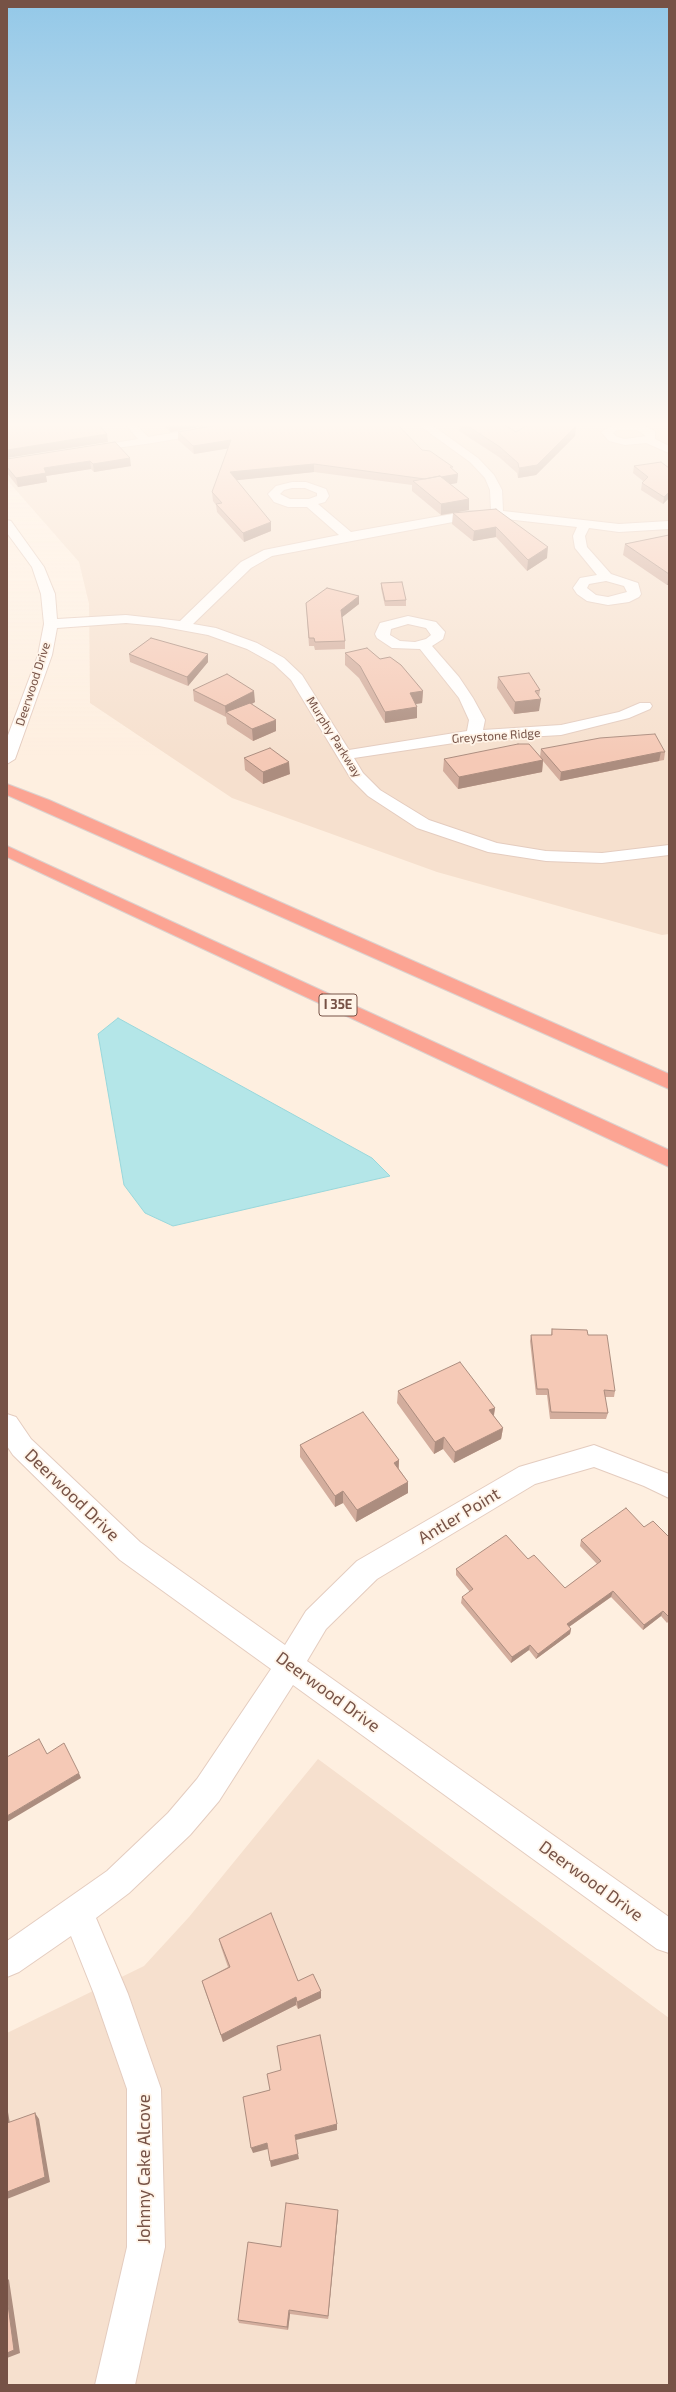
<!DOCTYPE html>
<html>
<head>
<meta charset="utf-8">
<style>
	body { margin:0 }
	#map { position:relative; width:676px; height:2392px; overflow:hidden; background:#feefe0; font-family:"Exo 2",sans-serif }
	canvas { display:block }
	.frame { position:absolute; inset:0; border:8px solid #765246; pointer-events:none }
</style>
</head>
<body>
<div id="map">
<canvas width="676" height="2392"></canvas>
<div class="frame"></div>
</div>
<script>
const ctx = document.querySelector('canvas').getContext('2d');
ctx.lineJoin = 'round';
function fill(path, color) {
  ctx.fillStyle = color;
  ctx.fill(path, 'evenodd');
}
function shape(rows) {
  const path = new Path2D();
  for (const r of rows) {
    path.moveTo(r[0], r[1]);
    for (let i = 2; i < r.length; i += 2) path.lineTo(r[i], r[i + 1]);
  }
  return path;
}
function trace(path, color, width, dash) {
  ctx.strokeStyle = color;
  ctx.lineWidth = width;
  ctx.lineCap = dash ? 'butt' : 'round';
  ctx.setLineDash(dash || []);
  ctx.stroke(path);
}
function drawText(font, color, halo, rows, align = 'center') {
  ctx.font = font + ' "Exo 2",sans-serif';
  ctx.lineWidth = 3.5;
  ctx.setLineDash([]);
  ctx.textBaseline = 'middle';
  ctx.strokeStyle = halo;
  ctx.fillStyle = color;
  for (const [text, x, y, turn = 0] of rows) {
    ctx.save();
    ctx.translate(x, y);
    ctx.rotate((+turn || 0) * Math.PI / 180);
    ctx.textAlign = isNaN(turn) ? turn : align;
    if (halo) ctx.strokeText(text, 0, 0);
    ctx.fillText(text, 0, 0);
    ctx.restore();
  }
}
fill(shape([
	[7,423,669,423,669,934,662,935,437,872,232,798,90,703,89,604,79,562,7,480],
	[318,1759,669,2018,669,2385,7,2385,7,2033,144,1966,189,1917]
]), '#f6e0ce');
const water = shape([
	[118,1018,372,1158,390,1176,173,1226,145,1213,124,1185,98,1034,118,1018]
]);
fill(water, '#b4e6e8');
trace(water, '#99d7db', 1);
const minor = shape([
	[124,423,135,423,148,437,231,423,258,423,253,426,146,444,85,452,85,448,138,439,124,423],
	[416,423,429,423,478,458,494,475,502,490,503,511,619,524,669,521,669,529,619,532,589,528,585,536,587,547,611,574,638,583,641,594,639,597,629,602,608,605,587,601,577,594,573,588,580,578,597,575,575,548,573,536,577,527,497,518,469,519,272,556,251,568,193,624,216,628,257,643,284,658,302,675,349,750,467,731,469,720,459,698,420,649,392,648,377,638,375,634,380,623,408,616,436,622,445,632,443,639,432,646,459,677,473,698,485,720,483,730,561,725,619,712,640,703,650,703,652,706,650,709,629,718,561,735,474,740,354,758,363,773,380,790,429,820,497,843,546,851,602,853,669,845,669,855,602,863,546,861,488,852,417,828,368,796,351,779,291,680,274,664,247,649,208,635,159,626,126,623,57,628,52,655,15,759,7,764,7,738,38,655,44,624,41,594,32,567,7,533,7,520,11,521,44,567,55,594,57,619,126,615,180,621,241,562,264,550,339,535,307,507,288,507,274,502,268,494,276,486,292,482,306,482,326,489,329,496,325,502,318,504,351,532,469,511,491,511,490,490,485,478,470,462,416,423],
	[292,488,305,488,317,493,317,496,309,499,290,499,280,494,284,490,292,488],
	[606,581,624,586,627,592,608,597,596,595,587,588,589,584,606,581],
	[408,624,426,628,431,635,426,639,415,642,400,641,390,635,391,629,408,624],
	[615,424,639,424,655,431,655,439,669,446,669,453,646,443,625,445,609,441,601,432,615,424],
	[617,430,637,430,646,436,625,439,617,437,613,433,617,430],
	[7,1414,16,1417,31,1439,140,1542,285,1645,306,1611,357,1561,519,1467,594,1445,669,1474,669,1498,644,1486,594,1467,535,1484,377,1579,326,1629,307,1661,669,1917,669,1953,657,1949,293,1685,219,1801,190,1835,129,1893,96,1918,128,1994,161,2089,165,2247,135,2385,95,2385,127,2247,127,2089,94,1994,71,1936,19,1972,7,1977,7,1941,107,1871,168,1813,197,1779,271,1669,120,1560,13,1455,7,1446,7,1414]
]);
const highway = shape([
	[7,784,49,800,669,1074,669,1089,7,795,7,784],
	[7,846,669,1150,669,1167,7,857,7,846]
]);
trace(minor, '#e4ccbf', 2);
trace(highway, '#dbd2cf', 2);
fill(minor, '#fff');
fill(highway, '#fca493');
fill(shape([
	[161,423,220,423,170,432],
	[460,423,502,423,516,432,576,426,575,436,536,475,518,478,517,473,499,457,459,431],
	[178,432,422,450,453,470,458,474,457,483,450,484,469,499,469,510,441,515,412,491,412,485,314,472,236,480,271,531,244,542,217,512,216,505,213,501,212,492,228,448,194,454,178,440],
	[115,442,131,466,94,472,91,469,46,476,47,482,18,487,7,473,7,459],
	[634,466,669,468,669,498,663,504,641,490,642,483,643,481,633,473],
	[496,509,547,558,527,571,496,537,473,541,452,524,453,513],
	[669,535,669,585,667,585,623,555,625,544],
	[381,583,406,600,406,606,385,606,381,588],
	[306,603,359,604,342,617,345,641,345,649,315,650,314,646,309,646],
	[345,653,380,659,423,691,422,703,416,704,417,707,417,718,385,723,359,678,345,665],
	[129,654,208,662,188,686,130,662],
	[498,677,540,690,539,697,539,711,514,714,497,688],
	[193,690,255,702,252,704,276,731,253,741,227,724,226,717,194,701],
	[541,749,665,752,664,760,659,761,560,781,543,761,542,772,458,789,443,771,444,759,540,757],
	[244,758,290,774,263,784,245,770],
	[552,1329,588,1335,615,1391,614,1397,605,1397,608,1413,606,1419,550,1419,547,1395,536,1395,530,1341,531,1335,551,1335],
	[398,1391,495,1408,494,1416,503,1428,501,1439,454,1463,443,1449,434,1454,397,1403],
	[300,1445,399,1460,399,1469,408,1482,408,1493,356,1522,343,1503,335,1507,300,1457],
	[644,1527,669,1537,669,1621,667,1623,661,1616,643,1630,611,1597,569,1627,571,1629,570,1634,536,1659,529,1650,511,1663,461,1603,462,1597,470,1592,456,1575,456,1569,528,1559,565,1588,597,1564,580,1546,581,1540],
	[219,1939,298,1981,321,1998,298,2009,296,2005,223,2042,204,1988,202,1981,228,1967,221,1947],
	[338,2215,328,2319,290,2314,288,2330,239,2323,238,2320,281,2247]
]), '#d3ad9d');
fill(shape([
	[172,423,220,423,170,432,169,424],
	[576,426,575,436,536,475,518,478,519,468],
	[107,434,108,442,7,458,7,450],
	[231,440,231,448,194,454,193,446],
	[130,458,131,466,94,472,93,464],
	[90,461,91,469,46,476,47,482,18,487,16,478,44,468],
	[314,464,314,472,230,481,230,472],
	[458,474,457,483,429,488,429,479],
	[669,492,669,498,663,504,664,497],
	[469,499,469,510,441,515,441,504],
	[271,522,271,531,244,542,243,533],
	[496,527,496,537,473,541,474,531],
	[548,547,547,558,527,571,528,560],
	[669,575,669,585,667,585],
	[359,596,359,604,341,618,341,610],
	[208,654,208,662,188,686,187,677],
	[254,691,255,702,230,715,226,712,226,717,225,706],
	[423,691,422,703,409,705,410,693],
	[541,699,539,711,514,714,515,702],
	[417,707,417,718,385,723,385,712],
	[276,720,276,731,253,741,252,729],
	[661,752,659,761,560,781,561,772],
	[543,760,542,772,458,789,459,777],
	[289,762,290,774,263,784,263,772],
	[495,1408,493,1419,489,1410],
	[503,1428,501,1439,454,1463,455,1452],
	[444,1437,443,1449,434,1454,435,1442],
	[399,1460,398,1472,394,1463],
	[408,1482,408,1493,356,1522,357,1510],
	[343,1491,343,1503,335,1507,335,1496],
	[613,1591,611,1597,566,1629,567,1624],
	[663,1611,661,1616,643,1630,644,1625],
	[571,1629,570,1634,536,1659,538,1654],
	[530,1645,529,1650,511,1663,512,1657],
	[79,1773,81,1778,7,1822,7,1816],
	[321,1991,321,1998,298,2009,297,2002],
	[296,1997,296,2005,223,2042,221,2035],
	[7,2106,11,2130,7,2125],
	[35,2113,39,2119,50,2182,7,2199,7,2192],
	[337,2124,337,2130,296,2140,295,2135],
	[267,2143,268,2149,253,2153,251,2148],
	[298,2154,299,2159,271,2167,270,2161],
	[338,2210,338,2215,328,2319,328,2316],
	[7,2278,9,2280,20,2353,7,2358],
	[289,2310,290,2314,288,2330,287,2327]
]), '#ac8d7f');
const building = shape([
	[7,423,97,423,107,434,7,450,7,423],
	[229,423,396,423,422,450,430,451,453,467,450,467,458,474,441,477,440,476,425,479,314,464,230,472,271,522,243,533,216,504,222,503,212,492,231,440,193,446,178,432,229,423],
	[463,423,502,423,516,432,531,423,571,423,576,426,537,465,519,468,518,463,500,447,463,423],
	[115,442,130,458,93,464,90,461,44,468,46,473,16,478,7,467,7,459,115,442],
	[661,462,669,468,669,492,664,497,642,483,648,477,634,466,661,462],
	[440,476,469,499,441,504,413,481,440,476],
	[496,509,548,547,528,560,496,527,474,531,453,513,496,509],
	[669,535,669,574,625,544,669,535],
	[402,582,406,600,385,601,381,583,402,582],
	[327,588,359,596,341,610,345,641,315,642,314,638,309,638,306,603,327,588],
	[151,638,208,654,187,677,129,654,151,638],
	[367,648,380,659,390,657,401,665,423,691,410,693,417,707,385,712,360,666,345,653,367,648],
	[529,673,540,690,535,691,541,699,515,702,498,677,529,673],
	[227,674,254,691,225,706,193,690,227,674],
	[250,703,276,720,252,729,226,712,250,703],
	[655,734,665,752,661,752,561,772,541,749,600,738,655,734],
	[518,744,529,744,543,760,459,777,444,759,518,744],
	[270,748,289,762,263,772,244,758,270,748],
	[552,1329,587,1330,588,1335,607,1335,615,1391,604,1390,608,1413,551,1412,548,1389,537,1389,531,1335,552,1335,552,1329],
	[460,1362,495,1408,489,1410,503,1428,455,1452,444,1437,435,1442,398,1391,460,1362],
	[363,1412,399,1460,394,1463,408,1482,357,1510,343,1491,335,1496,300,1445,363,1412],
	[626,1508,644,1527,653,1521,669,1537,669,1617,663,1611,644,1625,613,1591,567,1624,571,1629,538,1654,530,1645,512,1657,462,1597,473,1589,456,1569,506,1535,528,1559,534,1555,565,1588,601,1561,581,1540,626,1508],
	[39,1739,47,1754,64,1743,79,1773,7,1816,7,1757,39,1739],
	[271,1913,298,1981,313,1974,321,1991,297,2002,296,1997,221,2035,202,1981,230,1967,219,1939,271,1913],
	[320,2035,337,2124,295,2135,298,2154,270,2161,267,2143,251,2148,243,2097,270,2090,267,2074,281,2070,277,2046,320,2035],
	[35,2113,45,2177,7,2192,7,2123,35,2113],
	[286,2203,338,2210,328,2316,289,2310,287,2327,238,2320,248,2242,281,2247,286,2203],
	[7,2297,14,2350,7,2353,7,2297]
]);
fill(building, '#f5c9b6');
trace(building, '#ac8d7f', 1);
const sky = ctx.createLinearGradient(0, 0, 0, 758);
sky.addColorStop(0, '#93c8e8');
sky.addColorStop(0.56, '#fff8f1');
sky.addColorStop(1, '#fff8f100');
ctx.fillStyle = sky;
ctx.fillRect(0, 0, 676, 758);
drawText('12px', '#765246', '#fff4e8', [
	["Deerwood Drive",33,684,-72],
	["Greystone Ridge",496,736,-4],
	["Murphy Parkway",334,737,58]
]);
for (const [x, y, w] of [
	[338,1005,38]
]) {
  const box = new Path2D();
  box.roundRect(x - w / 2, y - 11, w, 22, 3);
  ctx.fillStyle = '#fff4e8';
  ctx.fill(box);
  trace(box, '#765246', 1);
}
drawText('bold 13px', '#765246', null, [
	["I 35E",338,1005]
]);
drawText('17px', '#765246', '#fff4e8', [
	["Deerwood Drive",72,1495,44],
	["Antler Point",459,1516,-31],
	["Deerwood Drive",328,1692,36],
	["Deerwood Drive",591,1881,36],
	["Johnny Cake Alcove",144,2169,-90]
]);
</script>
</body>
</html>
